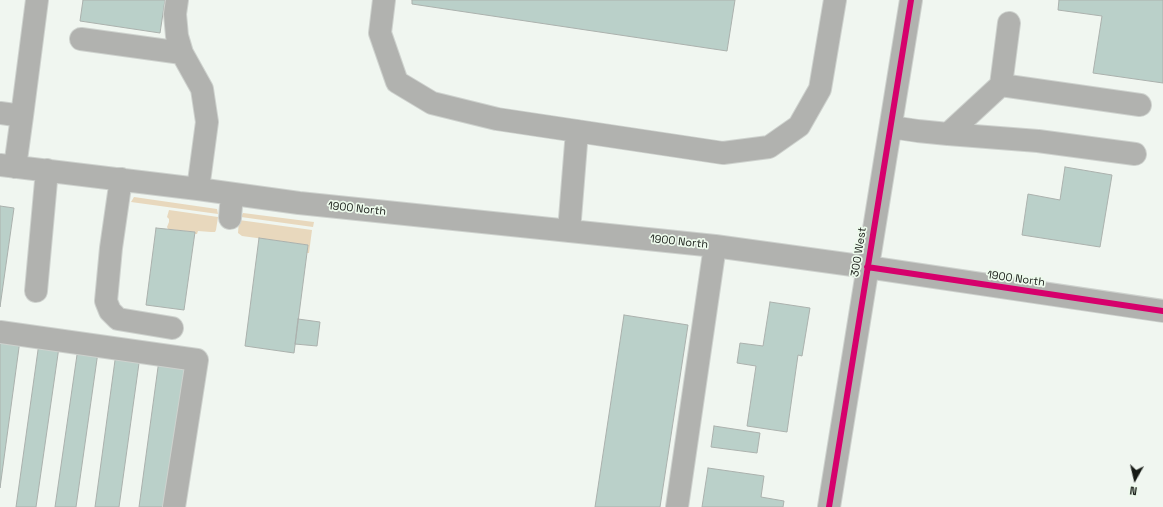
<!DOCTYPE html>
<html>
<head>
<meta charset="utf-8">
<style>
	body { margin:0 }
	#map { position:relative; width:1163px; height:507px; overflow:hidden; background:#f0f6f0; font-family:"Space Grotesk",sans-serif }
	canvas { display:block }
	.north { position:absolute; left:1115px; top:459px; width:40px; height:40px; -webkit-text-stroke:3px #edfaec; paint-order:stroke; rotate:188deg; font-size:11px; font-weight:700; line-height:16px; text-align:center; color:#161a15 }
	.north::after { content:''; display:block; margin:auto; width:14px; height:18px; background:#161a15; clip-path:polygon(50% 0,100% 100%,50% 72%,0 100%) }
</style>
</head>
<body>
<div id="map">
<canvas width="1163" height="507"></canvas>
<div class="north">N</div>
</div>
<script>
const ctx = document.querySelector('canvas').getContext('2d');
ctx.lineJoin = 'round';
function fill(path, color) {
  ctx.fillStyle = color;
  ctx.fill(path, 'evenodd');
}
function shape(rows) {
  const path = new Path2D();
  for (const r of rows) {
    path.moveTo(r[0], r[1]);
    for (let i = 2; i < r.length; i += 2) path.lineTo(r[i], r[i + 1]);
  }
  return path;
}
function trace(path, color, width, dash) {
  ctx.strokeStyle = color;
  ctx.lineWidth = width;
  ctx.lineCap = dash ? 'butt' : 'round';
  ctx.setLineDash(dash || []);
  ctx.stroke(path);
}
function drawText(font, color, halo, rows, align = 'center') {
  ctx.font = font + ' "Space Grotesk",sans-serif';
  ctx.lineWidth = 3.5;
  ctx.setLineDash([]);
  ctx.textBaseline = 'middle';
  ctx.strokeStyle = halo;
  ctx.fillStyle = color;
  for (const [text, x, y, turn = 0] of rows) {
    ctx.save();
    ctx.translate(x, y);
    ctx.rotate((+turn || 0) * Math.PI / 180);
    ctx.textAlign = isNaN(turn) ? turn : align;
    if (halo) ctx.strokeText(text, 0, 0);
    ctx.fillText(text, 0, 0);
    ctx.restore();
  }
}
fill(shape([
	[134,197,217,209,218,214,131,202],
	[169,210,218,217,216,230,215,232,211,232,198,231,197,234,195,234,195,232,168,229,167,227,169,222,169,219,167,217],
	[243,213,314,222,313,227,241,217],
	[239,220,312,230,309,253,307,253,308,245,242,236,238,233]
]), '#e8d8bd');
const building = shape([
	[83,0,165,0,160,33,80,21,83,0],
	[412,0,735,0,727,51,412,4,412,0],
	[1059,0,1163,0,1163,83,1093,73,1102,16,1058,10,1059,0],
	[1065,167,1112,175,1100,247,1022,235,1028,194,1060,200,1065,167],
	[0,206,14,208,0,307,0,206],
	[156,228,195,232,184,310,146,305,156,228],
	[259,238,308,245,294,353,245,346,259,238],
	[770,302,810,308,802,356,798,355,787,432,747,426,756,366,737,363,740,343,763,346,770,302],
	[624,315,688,325,660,507,595,507,624,315],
	[298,319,320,322,317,346,295,344,298,319],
	[0,337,20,340,0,488,0,337],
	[39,343,59,347,36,507,16,507,39,343],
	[78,348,98,352,76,507,55,507,78,348],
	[116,353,140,356,119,507,95,507,116,353],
	[159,360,187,364,167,507,139,507,159,360],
	[714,426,760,433,757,453,711,447,714,426],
	[708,468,764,476,761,497,784,501,783,507,702,507,708,468]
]);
fill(building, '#bad0c9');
trace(building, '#abb1ad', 1);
const minor = shape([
	[177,0,175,14,177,36,182,53],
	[384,0,380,33,397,82,432,103,497,119,723,153,769,147,799,126,820,89,835,0],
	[81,39,182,53,202,89,207,122,198,189],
	[1001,85,1140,105],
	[0,113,22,116,15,167],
	[22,116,37,0],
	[891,127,918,131,948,134,1001,85,1009,23],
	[948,134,1038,141,1135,154],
	[0,165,198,189,299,203,715,246],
	[121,179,111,248,106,301,110,311,118,319,172,328],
	[230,218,232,194],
	[569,231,577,131],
	[36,291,47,170],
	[0,332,197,360,174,507],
	[677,507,715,246,867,267,1163,311],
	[829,507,911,0]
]);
trace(minor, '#ced2ce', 24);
trace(minor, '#b1b2af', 22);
trace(shape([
	[867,267,1163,311],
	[829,507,911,0]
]), '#d6006c', 6);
drawText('11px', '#161a15', '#edfaec', [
	["1900 North",357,209,6],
	["1900 North",679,242,6],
	["300 West",859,252,-81],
	["1900 North",1016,279,8]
]);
</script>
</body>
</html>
